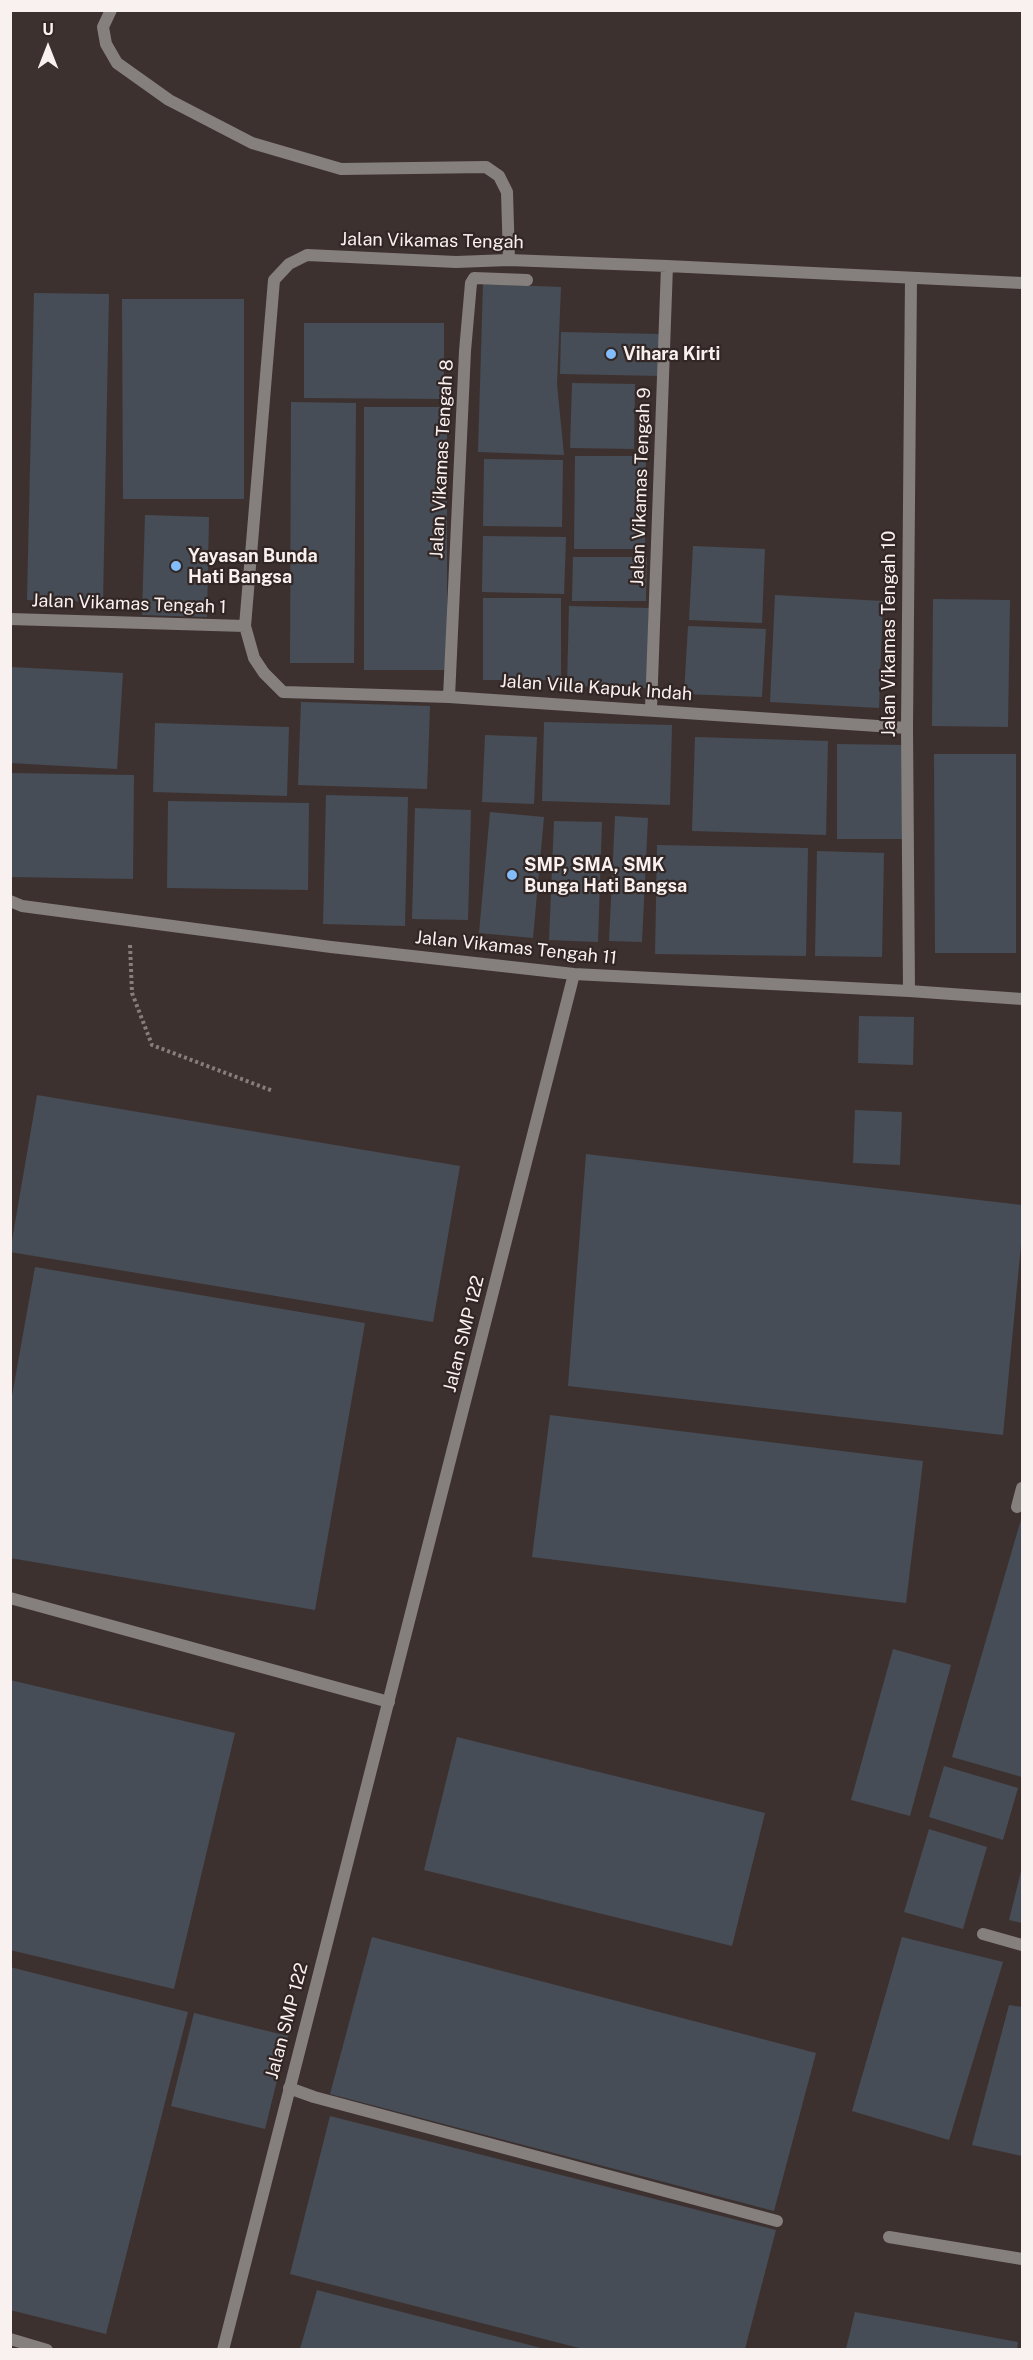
<!DOCTYPE html>
<html>
<head>
<meta charset="utf-8">
<style>
	body { margin:0 }
	#map { position:relative; width:1033px; height:2360px; overflow:hidden; background:#3d312f; font-family:"Public Sans",sans-serif }
	canvas { display:block }
	.frame { position:absolute; inset:0; border:12px solid #f9f1f0; pointer-events:none }
	.north { position:absolute; left:18px; top:18px; width:60px; height:60px; -webkit-text-stroke:4px #322725; paint-order:stroke; rotate:0deg; font-size:16px; font-weight:700; line-height:24px; text-align:center; color:#f9f1f0 }
	.north::after { content:''; display:block; margin:auto; width:21px; height:27px; background:#f9f1f0; clip-path:polygon(50% 0,100% 100%,50% 72%,0 100%) }
</style>
</head>
<body>
<div id="map">
<canvas width="1033" height="2360"></canvas>
<div class="frame"></div>
<div class="north">U</div>
</div>
<script>
const ctx = document.querySelector('canvas').getContext('2d');
ctx.lineJoin = 'round';
function fill(path, color) {
  ctx.fillStyle = color;
  ctx.fill(path, 'evenodd');
}
function shape(rows) {
  const path = new Path2D();
  for (const r of rows) {
    path.moveTo(r[0], r[1]);
    for (let i = 2; i < r.length; i += 2) path.lineTo(r[i], r[i + 1]);
  }
  return path;
}
function trace(path, color, width, dash) {
  ctx.strokeStyle = color;
  ctx.lineWidth = width;
  ctx.lineCap = dash ? 'butt' : 'round';
  ctx.setLineDash(dash || []);
  ctx.stroke(path);
}
function drawText(font, color, halo, rows, align = 'center') {
  ctx.font = font + ' "Public Sans",sans-serif';
  ctx.lineWidth = 4.5;
  ctx.setLineDash([]);
  ctx.textBaseline = 'middle';
  ctx.strokeStyle = halo;
  ctx.fillStyle = color;
  for (const [text, x, y, turn = 0] of rows) {
    ctx.save();
    ctx.translate(x, y);
    ctx.rotate((+turn || 0) * Math.PI / 180);
    ctx.textAlign = isNaN(turn) ? turn : align;
    if (halo) ctx.strokeText(text, 0, 0);
    ctx.fillText(text, 0, 0);
    ctx.restore();
  }
}
fill(shape([
	[483,284,561,287,557,384,564,455,478,452],
	[34,293,109,294,103,602,27,600],
	[122,299,244,299,244,499,123,499],
	[304,323,444,323,444,399,304,398],
	[561,332,662,334,661,376,560,374],
	[572,383,635,384,634,449,570,448],
	[291,402,356,403,354,663,290,663],
	[364,407,447,407,447,670,364,670],
	[575,456,646,456,645,549,574,549],
	[484,459,563,460,562,527,483,526],
	[145,515,209,517,207,617,142,615],
	[483,536,566,537,564,594,482,592],
	[693,546,765,549,762,623,689,620],
	[573,557,647,557,646,601,572,601],
	[775,595,883,601,879,708,770,702],
	[483,598,561,598,561,680,483,680],
	[933,599,1010,600,1008,727,932,726],
	[569,606,649,608,647,688,567,686],
	[688,626,766,629,762,697,684,694],
	[12,667,123,673,117,769,10,763],
	[301,702,430,706,427,789,298,785],
	[544,722,672,725,670,805,542,801],
	[155,723,289,727,287,796,153,792],
	[485,735,537,737,534,804,482,802],
	[695,737,828,741,826,835,692,831],
	[837,744,903,745,902,839,837,839],
	[934,754,1016,754,1016,953,935,953],
	[10,773,134,775,133,879,10,877],
	[326,795,408,797,405,926,323,924],
	[168,801,309,803,308,890,167,888],
	[415,808,471,810,468,920,412,919],
	[490,812,544,817,533,938,479,933],
	[615,816,648,818,642,942,609,941],
	[554,821,602,822,598,942,549,940],
	[657,845,808,848,806,956,655,954],
	[817,851,884,853,882,957,815,956],
	[859,1016,914,1017,913,1065,858,1063],
	[37,1095,460,1166,433,1322,10,1252],
	[855,1110,902,1112,900,1165,853,1163],
	[586,1154,1022,1205,1022,1234,1003,1435,568,1386],
	[35,1267,365,1323,315,1610,10,1558,10,1407],
	[550,1415,923,1461,906,1603,532,1557],
	[1022,1516,1022,1777,952,1757],
	[893,1649,951,1665,910,1816,851,1800],
	[10,1680,235,1733,174,1989,10,1950],
	[457,1737,765,1813,732,1946,424,1870],
	[944,1766,1018,1788,1003,1840,929,1817],
	[929,1829,987,1847,963,1929,904,1912],
	[1022,1867,1022,1923,1009,1920],
	[372,1937,816,2053,774,2211,330,2094],
	[902,1937,1003,1962,949,2140,852,2111],
	[10,1967,188,2012,106,2334,10,2310],
	[1009,2005,1022,2007,1022,2156,972,2145],
	[194,2013,288,2036,265,2129,171,2106],
	[330,2116,776,2230,745,2349,583,2349,290,2274],
	[317,2290,545,2349,300,2349],
	[855,2312,1018,2342,1017,2349,846,2349]
]), '#464d56');
trace(shape([
	[130,945,132,993,152,1045,273,1091]
]), '#877d7b', 4, [3, 3]);
trace(shape([
	[111,10,103,27,106,44,117,63,169,100,252,143,341,169,486,167,499,176,507,192,509,260],
	[1017,1507,1022,1488],
	[10,1598,389,1702],
	[983,1934,1022,1945],
	[289,2088,314,2097,777,2221],
	[889,2237,1022,2259],
	[10,2339,47,2350]
]), '#857f7e', 12);
trace(shape([
	[10,619,245,626],
	[449,697,465,351,471,283,474,278,527,280],
	[651,709,667,266],
	[907,728,449,697,283,692,264,673,254,658,245,626,274,280,289,264,307,255,456,262,509,260,667,266,1022,283],
	[10,901,22,906,331,947,574,974,909,991,1022,999],
	[909,991,907,728,911,278],
	[223,2350,574,974]
]), '#857f7e', 12);
for (const [x, y, r, color] of [
	[611,354,6,"#83bcfb"],
	[176,566,6,"#83bcfb"],
	[512,875,6,"#83bcfb"]
]) {
  const dot = new Path2D();
  dot.arc(x, y, r, 0, 2 * Math.PI);
  ctx.fillStyle = color;
  ctx.fill(dot);
  trace(dot, '#322725', 2);
}
drawText('18px', '#f9f1f0', '#322725', [
	["Jalan Vikamas Tengah",432,241,1],
	["Jalan Vikamas Tengah 8",442,459,-87],
	["Jalan Vikamas Tengah 9",641,487,-88],
	["Jalan Vikamas Tengah 1",129,604,2],
	["Jalan Vikamas Tengah 10",889,634,-90],
	["Jalan Villa Kapuk Indah",596,688,4],
	["Jalan Vikamas Tengah 11",516,948,6],
	["Jalan SMP 122",464,1334,-76],
	["Jalan SMP 122",287,2021,-75]
]);
drawText('bold 18px', '#f9f1f0', '#322725', [
	["Vihara Kirti",623,354],
	["Yayasan Bunda",188,556],
	["Hati Bangsa",188,577],
	["SMP, SMA, SMK",524,865],
	["Bunga Hati Bangsa",524,886]
], 'left');
</script>
</body>
</html>
